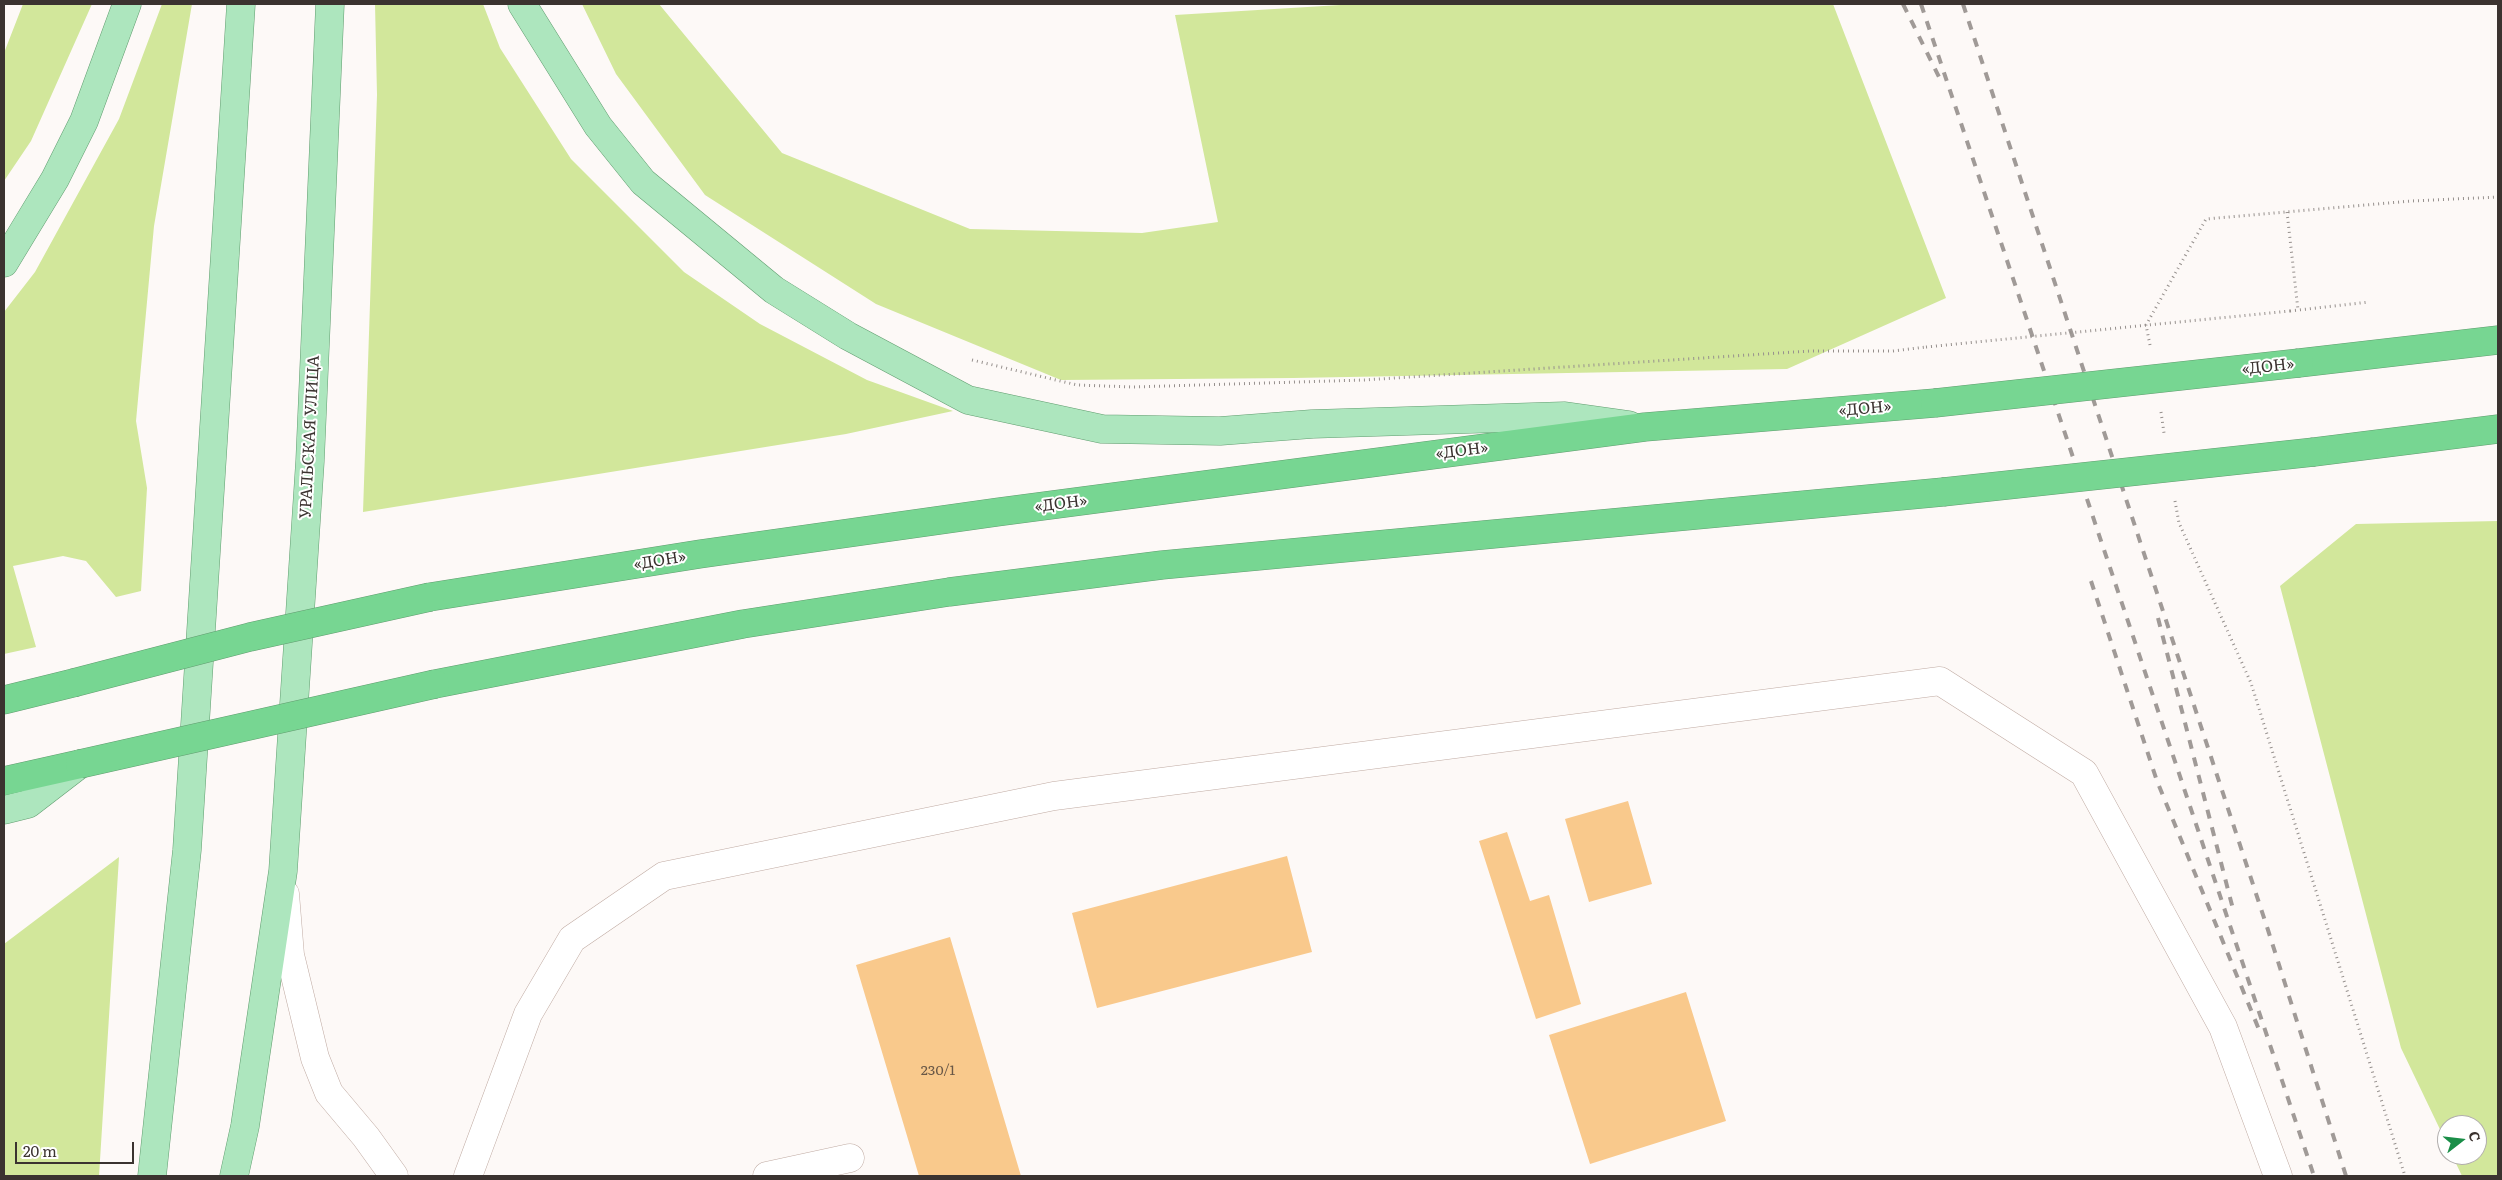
<!DOCTYPE html>
<html>
<head>
<meta charset="utf-8">
<style>
	body { margin:0 }
	#map { position:relative; width:2502px; height:1180px; overflow:hidden; background:#fdf9f7; font-family:Literata,serif }
	canvas { display:block }
	.frame { position:absolute; inset:0; border:5px solid #3b3330; pointer-events:none }
	.north { position:absolute; left:2437px; top:1115px; width:50px; height:50px; box-sizing:border-box; background:#fff; border:1px solid #b1adac; border-radius:50%; rotate:74deg; font-size:14px; font-weight:700; line-height:20px; text-align:center; color:#3b3330 }
	.north::after { content:''; display:block; margin:auto; width:18px; height:22px; background:#1a8e48; clip-path:polygon(50% 0,100% 100%,50% 72%,0 100%) }
	.scale { position:absolute; left:15px; top:1142px; width:119px; height:22px; box-sizing:border-box; border:2px solid #3b3330; border-top:0; padding-left:6px; font-size:15px; line-height:18px; white-space:nowrap; color:#3b3330; -webkit-text-stroke:4px #fff; paint-order:stroke }
</style>
</head>
<body>
<div id="map">
<canvas width="2502" height="1180"></canvas>
<div class="frame"></div>
<div class="north">С</div>
<div class="scale">20 m</div>
</div>
<script>
const ctx = document.querySelector('canvas').getContext('2d');
ctx.lineJoin = 'round';
function fill(path, color) {
  ctx.fillStyle = color;
  ctx.fill(path, 'evenodd');
}
function shape(rows) {
  const path = new Path2D();
  for (const r of rows) {
    path.moveTo(r[0], r[1]);
    for (let i = 2; i < r.length; i += 2) path.lineTo(r[i], r[i + 1]);
  }
  return path;
}
function trace(path, color, width, dash) {
  ctx.strokeStyle = color;
  ctx.lineWidth = width;
  ctx.lineCap = dash ? 'butt' : 'round';
  ctx.setLineDash(dash || []);
  ctx.stroke(path);
}
function drawText(font, color, halo, rows, align = 'center') {
  ctx.font = font + ' Literata,serif';
  ctx.lineWidth = 4;
  ctx.setLineDash([]);
  ctx.textBaseline = 'middle';
  ctx.strokeStyle = halo;
  ctx.fillStyle = color;
  for (const [text, x, y, turn = 0] of rows) {
    ctx.save();
    ctx.translate(x, y);
    ctx.rotate((+turn || 0) * Math.PI / 180);
    ctx.textAlign = isNaN(turn) ? turn : align;
    if (halo) ctx.strokeText(text, 0, 0);
    ctx.fillText(text, 0, 0);
    ctx.restore();
  }
}
fill(shape([
	[23,4,92,4,31,141,4,181,4,53],
	[162,4,192,4,154,226,136,421,147,488,141,591,116,597,86,561,63,556,13,566,36,647,4,654,4,312,35,272,119,119],
	[375,4,483,4,500,48,571,159,684,272,760,324,867,380,953,411,846,434,363,512,377,95],
	[582,4,659,4,782,153,970,229,1142,233,1218,222,1175,15,1357,4,1833,4,1946,298,1787,369,1293,378,1061,380,876,304,705,195,616,74],
	[2498,521,2498,1176,2462,1176,2452,1155,2477,1155,2477,1125,2447,1125,2447,1144,2401,1048,2280,586,2356,524],
	[119,857,99,1176,4,1176,4,944]
]), '#d2e79b');
fill(shape([
	[1628,801,1652,884,1589,902,1565,819],
	[1507,832,1530,901,1549,895,1581,1004,1536,1019,1479,841],
	[1287,856,1312,952,1097,1008,1072,913],
	[950,937,1021,1176,919,1176,856,965],
	[1686,992,1726,1121,1590,1164,1549,1035]
]), '#f9c98c');
const minor = shape([
	[285,894,290,955,315,1058,329,1093,366,1137,394,1176],
	[468,1176,528,1014,572,939,664,876,1054,796,1940,681,2084,773,2223,1027,2278,1176],
	[767,1176,850,1158]
]);
const major = shape([
	[522,4,598,126,643,182,774,290,848,336,968,400,1102,429,1220,431,1312,424,1565,416,1629,425],
	[4,263,55,179,84,121,127,4],
	[4,810,28,804,80,764],
	[152,1176,187,850,241,4],
	[234,1176,245,1126,283,871,310,461,330,4]
]);
const highway = shape([
	[2299,363,2498,340],
	[2314,452,2498,429],
	[430,597,700,554,998,512,1645,427,1935,403],
	[435,684,743,624,949,592,1162,565,1943,492],
	[4,700,73,683],
	[4,781,80,764]
]);
trace(minor, '#c0aba3', 29);
trace(major, '#629d70', 29);
trace(highway, '#629d70', 29);
trace(shape([
	[2287,212,2298,310],
	[2290,311,2369,302],
	[2150,345,2146,325,2206,219,2411,201,2498,197],
	[972,360,1077,385,1133,387,1364,380,1810,351,1893,351,1926,347],
	[2161,412,2164,433],
	[2175,501,2179,523,2251,683,2405,1176]
]), '#96908d', 3, [1, 4]);
trace(minor, '#fff', 28);
trace(major, '#ade6be', 28);
trace(highway, '#77d692', 28);
trace(shape([
	[1903,4,1941,81],
	[1921,4,2314,1176],
	[1963,4,2268,930,2346,1176],
	[2091,581,2157,781,2260,1032],
	[2158,618,2234,913]
]), '#a09a97', 4, [9, 9]);
const highwayBridge = shape([
	[1935,403,2299,363],
	[1943,492,2314,452],
	[73,683,250,637,430,597],
	[80,764,435,684]
]);
trace(highwayBridge, '#629d70', 29, []);
trace(shape([
	[1926,347,2290,311]
]), '#96908d', 3, [1, 4]);
trace(highwayBridge, '#77d692', 28);
drawText('14px', '#6a5847', null, [
	["230/1",938,1071]
]);
drawText('16px', '#3b3330', '#fff', [
	["«ДОН»",2268,367,-6],
	["«ДОН»",1865,409,-5],
	["УРАЛЬСКАЯ УЛИЦА",310,437,-87],
	["«ДОН»",1462,451,-7],
	["«ДОН»",1061,504,-7],
	["«ДОН»",660,561,-9]
]);
</script>
</body>
</html>
